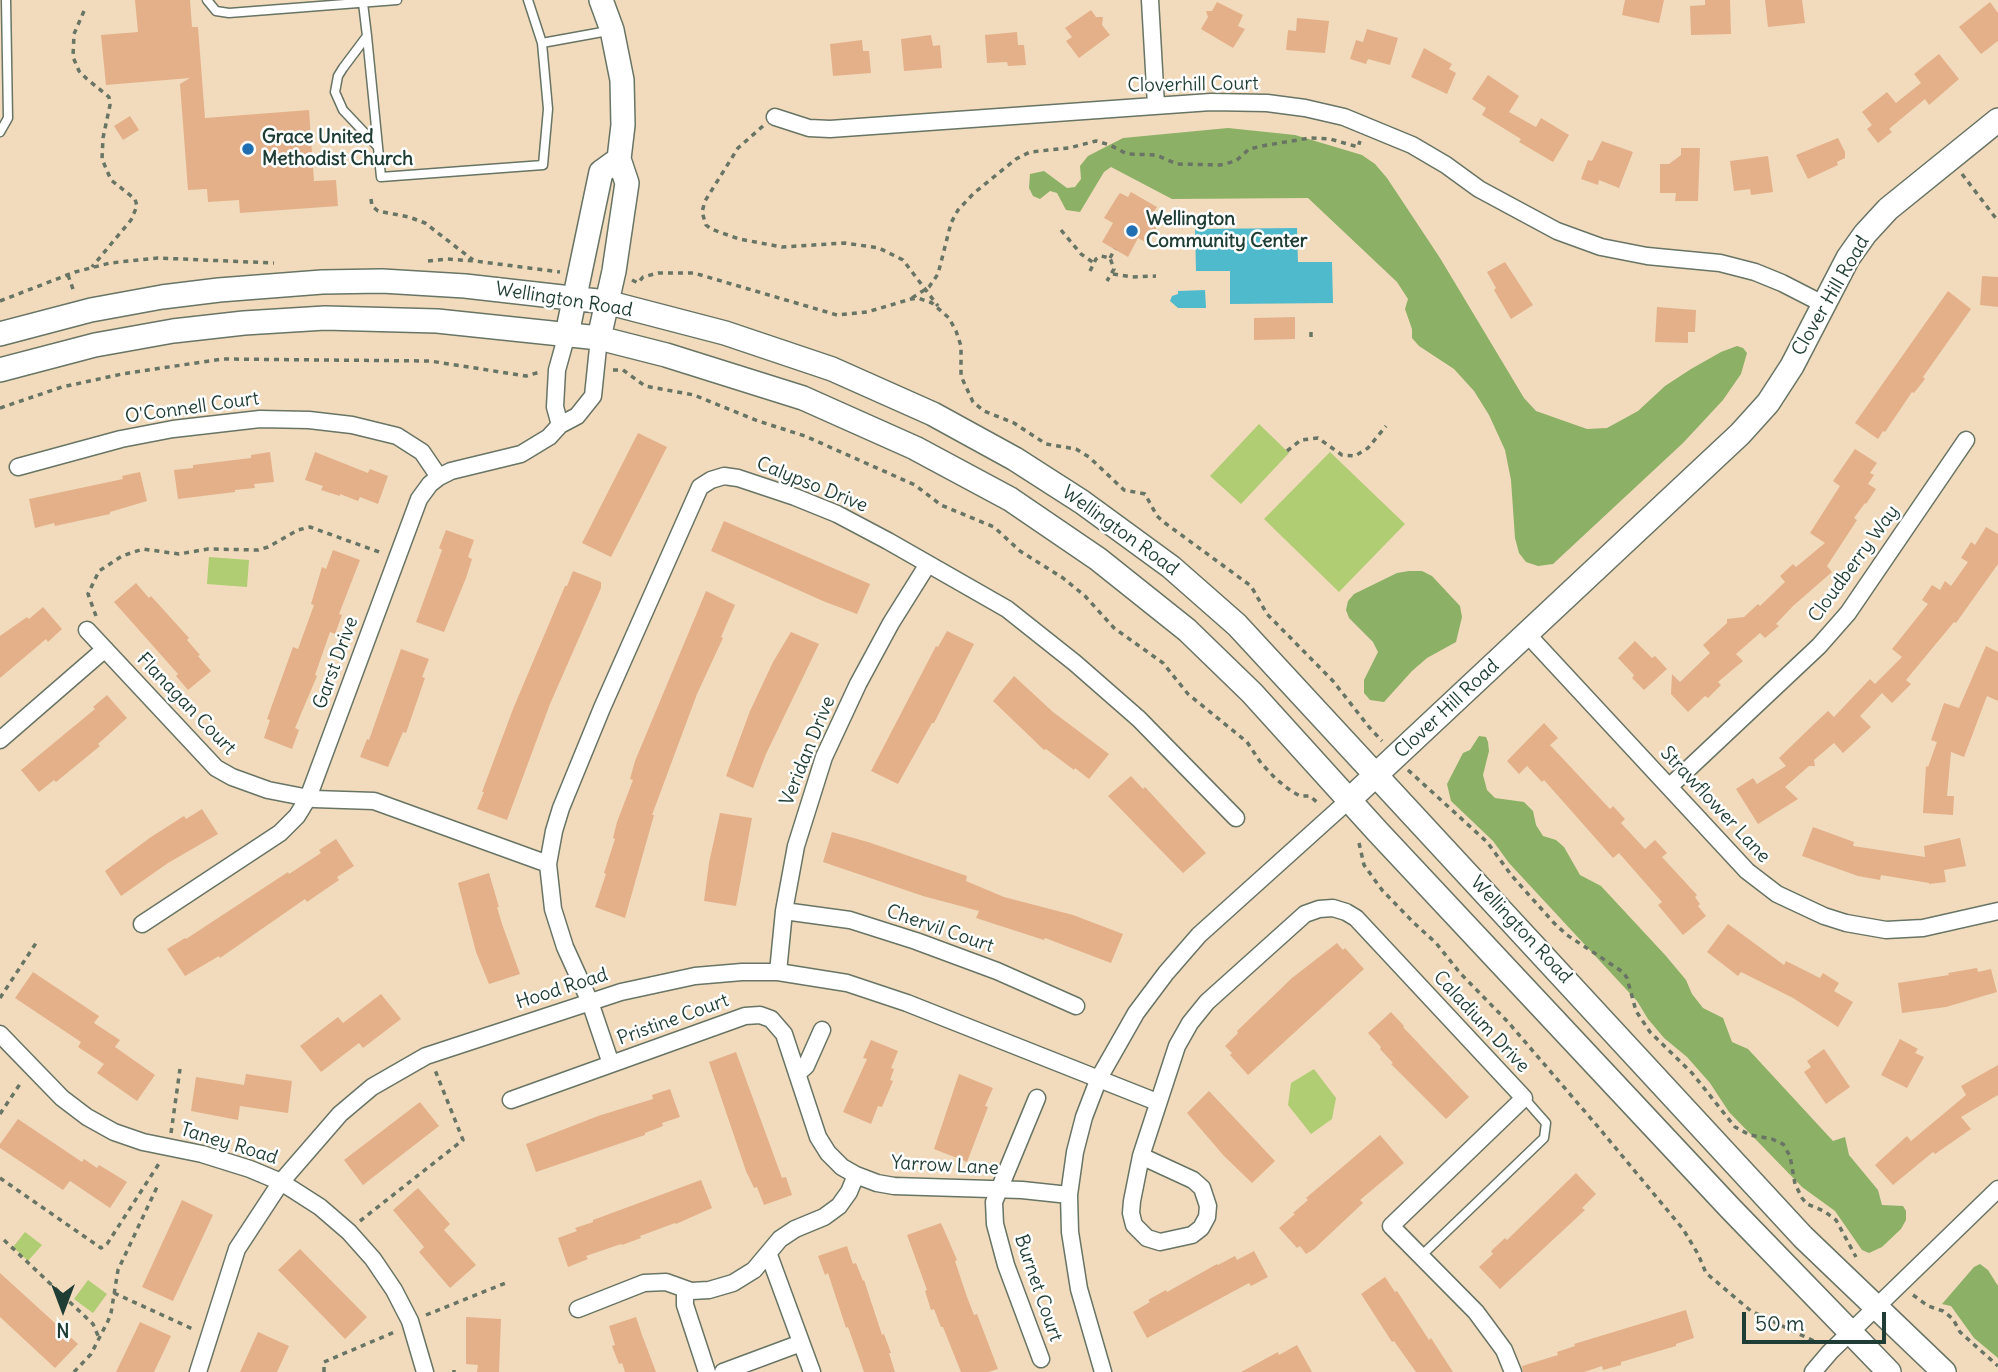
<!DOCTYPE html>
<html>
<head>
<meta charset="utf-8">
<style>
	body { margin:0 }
	#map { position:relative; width:1998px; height:1372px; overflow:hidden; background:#f1dbbc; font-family:Delius,sans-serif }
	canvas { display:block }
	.north { position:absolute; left:28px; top:1274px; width:70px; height:70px; -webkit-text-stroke:5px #fff; paint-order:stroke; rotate:180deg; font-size:19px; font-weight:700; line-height:28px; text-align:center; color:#1f3d34 }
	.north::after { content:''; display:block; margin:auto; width:24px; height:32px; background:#1f3d34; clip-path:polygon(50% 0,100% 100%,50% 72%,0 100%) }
	.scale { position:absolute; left:1742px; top:1312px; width:144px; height:32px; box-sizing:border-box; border:4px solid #1f3d34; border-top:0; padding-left:9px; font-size:21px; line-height:24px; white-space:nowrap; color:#1f3d34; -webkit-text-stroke:5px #fff; paint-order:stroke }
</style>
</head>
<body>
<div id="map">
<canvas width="1998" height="1372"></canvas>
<div class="north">N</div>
<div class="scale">50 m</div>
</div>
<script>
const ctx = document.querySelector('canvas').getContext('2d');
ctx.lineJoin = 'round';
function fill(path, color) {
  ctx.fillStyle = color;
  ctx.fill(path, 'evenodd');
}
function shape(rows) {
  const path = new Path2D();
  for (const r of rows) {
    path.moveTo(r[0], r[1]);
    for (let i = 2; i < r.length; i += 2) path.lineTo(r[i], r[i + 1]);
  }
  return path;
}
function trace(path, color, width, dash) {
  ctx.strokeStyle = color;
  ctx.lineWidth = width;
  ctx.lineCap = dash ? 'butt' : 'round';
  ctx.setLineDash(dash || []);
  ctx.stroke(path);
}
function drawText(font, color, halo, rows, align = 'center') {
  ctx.font = font + ' Delius,sans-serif';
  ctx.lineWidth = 5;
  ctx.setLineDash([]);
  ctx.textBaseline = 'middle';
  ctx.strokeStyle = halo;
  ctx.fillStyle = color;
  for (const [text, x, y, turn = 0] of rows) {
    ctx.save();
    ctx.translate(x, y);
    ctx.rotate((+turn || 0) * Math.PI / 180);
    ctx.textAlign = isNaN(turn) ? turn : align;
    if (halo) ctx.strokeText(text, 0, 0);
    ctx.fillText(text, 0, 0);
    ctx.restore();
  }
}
fill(shape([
	[1259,424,1289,453,1241,504,1210,476],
	[1330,452,1405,524,1339,592,1264,519],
	[209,557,249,560,247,587,207,584],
	[1314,1069,1336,1098,1332,1119,1311,1134,1288,1105,1291,1083],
	[25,1232,42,1245,28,1261,13,1247],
	[88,1280,107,1294,93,1313,74,1299]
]), '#b0cd74');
fill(shape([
	[1228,128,1295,135,1362,155,1375,164,1387,178,1440,258,1524,398,1536,411,1587,429,1607,428,1638,411,1665,386,1691,369,1721,352,1737,346,1743,348,1747,353,1741,374,1723,400,1683,443,1553,564,1538,566,1526,562,1519,553,1515,538,1511,480,1505,450,1489,415,1474,391,1454,369,1419,346,1412,338,1412,329,1405,309,1408,299,1397,282,1308,198,1172,199,1111,167,1104,172,1080,212,1066,210,1057,193,1050,191,1040,199,1033,196,1029,188,1030,174,1044,171,1067,188,1075,187,1081,179,1080,166,1088,156,1123,138],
	[1409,571,1422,571,1432,576,1460,606,1462,617,1456,642,1427,658,1412,671,1384,702,1370,700,1364,693,1364,680,1378,652,1373,642,1349,618,1346,610,1348,601,1354,594,1397,573],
	[1479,736,1486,737,1488,742,1489,751,1483,775,1487,790,1495,798,1524,802,1533,811,1536,825,1543,836,1556,840,1564,847,1580,875,1601,886,1666,956,1686,980,1692,994,1703,1008,1723,1018,1732,1042,1748,1049,1833,1141,1845,1137,1849,1155,1878,1190,1882,1205,1903,1206,1906,1211,1906,1220,1901,1229,1882,1247,1869,1253,1862,1250,1835,1211,1802,1187,1729,1112,1710,1083,1687,1057,1664,1038,1648,1019,1637,1001,1509,863,1493,841,1451,801,1447,784,1463,753,1470,750],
	[1980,1264,1988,1270,1998,1286,1998,1358,1974,1338,1951,1306,1942,1304,1974,1267]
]), '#8cb066');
fill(shape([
	[1297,228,1298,262,1332,262,1333,303,1230,304,1230,271,1196,271,1195,229],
	[1205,290,1206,308,1178,308,1170,301,1172,296,1178,294,1178,291]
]), '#50bacd');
fill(shape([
	[135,0,190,0,192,27,198,27,205,118,309,110,314,181,336,180,338,206,240,213,239,200,208,202,207,189,188,190,180,84,190,78,106,85,101,35,138,32],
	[1625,0,1664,0,1659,23,1622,15],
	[1705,0,1730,0,1731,34,1691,35,1690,6,1705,5],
	[1765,0,1802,0,1805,23,1768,27],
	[1217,2,1243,15,1238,26,1245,29,1233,48,1201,29,1208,17,1206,11,1212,11],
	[1990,2,1998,13,1998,41,1981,54,1959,27],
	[1091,10,1096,17,1103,17,1102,25,1110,35,1079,58,1066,41,1072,37,1065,28],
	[1297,18,1329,21,1325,53,1286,50,1288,30,1296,31],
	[1367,29,1398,38,1390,65,1368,59,1366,64,1350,59,1356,40,1363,42],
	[1017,32,1018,45,1024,45,1026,65,1008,66,1007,62,987,63,985,35],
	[931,35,933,46,940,45,942,68,904,71,901,39],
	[862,40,863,51,869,51,871,73,833,76,830,44],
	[1424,48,1452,64,1449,69,1456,73,1447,94,1411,77],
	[1939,54,1959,79,1929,105,1925,99,1889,129,1892,132,1878,143,1867,129,1872,125,1862,112,1887,92,1896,103,1921,83,1914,74],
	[1488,75,1519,96,1509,112,1536,127,1541,118,1569,135,1553,162,1519,142,1521,139,1482,115,1486,108,1472,99],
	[130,116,139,130,123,140,114,126],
	[1838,138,1845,152,1845,158,1837,162,1838,165,1808,179,1796,155],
	[1602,141,1633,152,1619,188,1599,180,1598,185,1581,179,1588,160,1592,161],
	[1681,148,1700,148,1698,201,1675,201,1676,193,1660,193,1660,164,1669,164,1681,155],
	[1768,156,1773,192,1751,195,1750,189,1734,191,1730,161],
	[1131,192,1157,207,1154,212,1160,216,1157,220,1160,222,1147,243,1138,238,1128,257,1102,242,1113,223,1104,218,1117,197,1120,193,1128,197],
	[1505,262,1533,305,1511,319,1494,290,1496,288,1487,272],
	[1982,276,1998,277,1998,307,1980,305],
	[1948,291,1971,309,1923,377,1925,379,1914,393,1912,392,1885,432,1883,431,1878,439,1855,423],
	[1657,307,1696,310,1695,332,1688,332,1688,343,1655,342],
	[1295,317,1295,339,1254,340,1254,318],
	[638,433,667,447,611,557,582,543],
	[1855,449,1877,463,1870,473,1874,475,1868,484,1876,489,1866,504,1865,503,1854,518,1857,520,1827,566,1832,572,1793,606,1776,624,1779,626,1765,638,1760,633,1736,654,1743,661,1718,682,1721,685,1708,698,1705,696,1688,712,1671,694,1672,674,1680,682,1710,653,1703,645,1727,623,1727,619,1744,617,1758,604,1760,606,1785,582,1780,576,1793,564,1796,567,1825,543,1810,533,1840,486,1833,481],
	[270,452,274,482,254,484,255,488,235,490,235,492,178,499,174,470,193,468,193,465,251,458,251,455],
	[315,452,368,473,370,469,388,476,378,504,360,497,358,501,340,494,340,496,321,490,323,486,305,480],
	[140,472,147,501,110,512,110,514,55,526,54,523,35,528,29,499,123,479,122,476],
	[724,521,870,584,857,614,823,601,711,551],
	[1986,527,1998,534,1998,564,1956,623,1954,622,1906,680,1911,684,1892,703,1882,693,1860,716,1871,727,1843,753,1834,743,1814,760,1815,766,1809,766,1785,787,1798,799,1758,824,1736,789,1753,778,1757,784,1786,766,1779,758,1813,725,1828,711,1834,717,1870,679,1875,684,1902,657,1892,649,1928,604,1922,600,1932,585,1940,590,1945,581,1951,586,1968,562,1961,558,1971,542,1975,545],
	[446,530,474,540,468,557,472,559,466,578,444,632,416,622,442,550,439,548],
	[333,550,360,560,339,614,342,615,335,634,330,632,315,675,317,676,295,728,299,730,292,749,264,738,270,720,267,719,293,647,298,649,314,605,311,604,322,567,326,569],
	[573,571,601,582,601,588,550,704,507,820,477,809,484,792,482,792,513,709,565,586,567,586],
	[136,583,149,598,151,596,189,638,187,640,200,655,198,656,211,671,188,690,176,676,178,674,114,602],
	[706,591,735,605,721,637,723,638,697,694,652,815,654,815,625,918,595,907,606,874,604,873,615,839,613,838,617,822,633,780,630,779,635,761],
	[43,607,62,629,48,642,46,639,0,678,0,636,27,617,29,619],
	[947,631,974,644,934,723,932,723,898,784,871,771,936,646,938,647],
	[791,632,819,644,766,754,753,788,726,776,750,711,773,662],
	[1635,641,1652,658,1655,656,1667,669,1644,690,1632,678,1634,675,1618,658],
	[1986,646,1998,652,1998,701,1987,696,1964,757,1951,752,1947,796,1954,796,1953,815,1923,813,1926,766,1928,767,1937,742,1931,740,1944,703,1959,708],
	[401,649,429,659,422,677,425,678,406,733,403,732,388,767,360,757,367,739,369,740],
	[1014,676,1053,712,1109,754,1089,779,1075,768,1074,770,1046,749,1044,750,993,701],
	[107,695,127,718,98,744,100,746,56,782,54,780,39,792,21,770,95,709,93,707],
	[1544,723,1558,738,1550,745,1610,809,1613,806,1625,819,1621,823,1645,849,1655,840,1667,853,1662,857,1697,895,1695,897,1700,904,1698,906,1706,916,1683,935,1658,905,1662,902,1619,853,1613,858,1544,780,1542,782,1527,766,1519,774,1507,761],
	[1131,776,1143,789,1145,787,1206,853,1183,873,1108,796],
	[202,809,218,834,168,863,121,896,105,871,151,837,184,816,186,819],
	[720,813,752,818,736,906,704,901,709,863],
	[1813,827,1854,842,1853,846,1925,857,1924,846,1960,838,1966,866,1944,870,1946,882,1929,884,1929,883,1881,875,1880,880,1858,876,1802,856],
	[832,832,868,842,967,876,966,881,1004,897,1073,915,1123,934,1111,963,1045,938,1044,940,976,918,979,911,923,896,823,862],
	[336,839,354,866,337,877,339,880,307,902,305,899,220,958,219,956,185,976,167,949,185,938,186,939,288,872,289,874,321,853,319,850],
	[489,873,499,907,497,907,502,924,520,974,489,984,476,952,458,883],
	[1728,924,1784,965,1786,961,1820,978,1823,973,1839,983,1834,991,1853,1002,1838,1027,1793,998,1741,972,1738,976,1707,952],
	[1337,943,1343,950,1345,948,1364,969,1248,1075,1230,1055,1232,1053,1225,1046,1238,1033,1237,1031,1292,978],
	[1977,968,1978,972,1991,969,1997,992,1946,1007,1902,1013,1898,983,1949,975,1948,973],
	[33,972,99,1016,94,1023,120,1040,115,1047,155,1075,137,1101,97,1073,104,1064,78,1047,81,1042,15,998],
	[381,994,401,1019,363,1048,359,1043,321,1072,300,1046,338,1017,343,1023],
	[1391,1012,1404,1026,1403,1027,1469,1097,1446,1119,1391,1064,1393,1063,1380,1049,1381,1047,1368,1033],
	[1900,1039,1918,1049,1915,1053,1924,1057,1907,1088,1881,1075],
	[871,1040,898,1051,891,1068,894,1069,890,1080,893,1081,882,1107,878,1106,871,1124,843,1112,867,1059,863,1058],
	[1824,1049,1850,1087,1826,1104,1804,1072,1811,1067,1807,1061],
	[736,1052,782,1178,786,1177,792,1195,764,1205,757,1187,754,1188,746,1171,709,1062],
	[1998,1065,1998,1095,1961,1117,1971,1129,1935,1154,1933,1152,1893,1185,1875,1165,1907,1136,1911,1141,1966,1095,1961,1086],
	[246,1074,292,1081,288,1113,240,1106,238,1120,191,1111,196,1077,244,1085],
	[959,1074,993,1088,985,1106,988,1107,967,1162,934,1149],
	[670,1089,680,1117,662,1123,663,1126,645,1133,645,1135,536,1172,526,1144,598,1116,653,1099,652,1095],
	[1209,1091,1275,1161,1252,1183,1224,1156,1187,1113],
	[420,1102,439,1126,363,1185,344,1160],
	[18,1119,82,1162,84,1159,97,1168,99,1165,127,1182,110,1208,70,1181,63,1190,0,1148,0,1144],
	[1380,1135,1404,1163,1360,1200,1363,1203,1314,1249,1306,1254,1300,1246,1297,1248,1279,1228,1295,1214,1293,1213,1308,1200,1306,1198],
	[1576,1173,1596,1194,1582,1208,1585,1210,1500,1289,1479,1267,1493,1254,1491,1251,1505,1238,1507,1240],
	[701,1180,712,1208,676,1224,675,1223,640,1236,641,1238,622,1245,621,1244,586,1256,588,1259,568,1267,558,1238,577,1231,575,1228,593,1222,593,1220],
	[418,1188,450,1224,444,1230,476,1265,450,1288,419,1252,424,1247,393,1210],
	[182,1200,213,1215,173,1301,142,1287],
	[941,1223,957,1260,955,1261,967,1297,974,1315,977,1314,998,1369,988,1372,961,1372,943,1327,941,1327,934,1309,931,1310,925,1291,927,1290,907,1235],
	[847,1246,853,1264,856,1263,863,1281,864,1280,882,1335,884,1334,891,1353,889,1353,895,1372,864,1372,848,1327,846,1328,828,1273,825,1275,818,1256],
	[300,1249,367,1317,345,1339,278,1270],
	[1254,1251,1268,1277,1251,1286,1249,1283,1147,1338,1133,1312,1150,1302,1148,1300,1166,1290,1167,1292,1217,1264,1218,1265,1235,1256,1237,1260],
	[0,1273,78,1344,55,1368,0,1317],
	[1385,1277,1395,1292,1397,1291,1429,1340,1431,1338,1453,1372,1416,1372,1394,1341,1392,1342,1361,1294],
	[1686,1310,1694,1338,1676,1344,1676,1346,1621,1362,1621,1365,1603,1370,1602,1366,1584,1372,1523,1372,1522,1366,1558,1355,1557,1352,1575,1346,1574,1344],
	[466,1317,501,1319,499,1372,477,1372,478,1365,466,1364],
	[636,1317,642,1335,656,1372,625,1372,622,1363,619,1364,612,1346,615,1345,609,1326],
	[140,1322,171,1336,154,1372,116,1372],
	[258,1332,289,1346,277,1372,240,1372],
	[1297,1345,1312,1372,1241,1372,1278,1352,1279,1355]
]), '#e4b089');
const lane = shape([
	[207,0,216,11,229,13,397,0],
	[363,3,367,36,343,68,338,76,335,92,343,110,378,147,381,177,543,165,548,109,542,43,528,0],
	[367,36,378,147],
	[542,43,608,31],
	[0,132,8,118,6,0],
	[1421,1256,1544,1138,1546,1123,1524,1098]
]);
const street = shape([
	[1150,0,1156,105],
	[775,117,809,128,830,129,1211,102,1267,103,1305,108,1344,117,1412,145,1446,165,1479,189,1557,231,1601,247,1647,256,1720,263,1755,272,1782,283,1823,304],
	[560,425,555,407,557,370,567,334],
	[18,467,121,439,173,429,260,419,309,420,352,425,397,436,422,452,439,477],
	[87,630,216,768,232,777,268,790,314,799,374,801,548,864],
	[1527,634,1747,871,1777,894,1824,916,1846,923,1886,930,1923,928,1998,911],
	[0,740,105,649],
	[1669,787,1819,646,1848,613,1966,440],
	[784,911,850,920,916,941,997,971,1076,1006],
	[142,924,280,833,297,816,308,798,419,499,430,484,439,477,451,471,521,454,549,437,560,425,577,416,593,396,599,338],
	[778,972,784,911,796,846,824,757,858,684,891,623,928,564],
	[0,1034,62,1098,87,1117,114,1132,143,1142,202,1154,250,1169,281,1182,320,1207,349,1232,373,1259,394,1290,410,1321,425,1372],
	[611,1064,590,1002,565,947,553,909,548,864,554,831,561,808,602,708,700,487,711,480,724,476,738,478,795,497,837,514,888,541,1007,609,1075,663,1139,719,1236,818],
	[797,1074,806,1066,822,1030],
	[1037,1098,994,1202,995,1224,1006,1265,1041,1359],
	[511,1100,745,1016,760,1015,771,1019,784,1034,818,1137,828,1153,842,1167,856,1175,877,1183,894,1186,1022,1190,1069,1195],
	[1141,1156,1177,1046,1190,1023,1207,1002,1305,914,1319,909,1333,908,1346,912,1356,918,1524,1098,1391,1226,1476,1312,1504,1350,1513,1372],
	[1141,1156,1193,1180,1202,1188,1208,1206,1207,1217,1201,1228,1192,1235,1160,1242,1147,1238,1134,1225,1131,1213,1132,1201,1141,1156],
	[769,1255,812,1372],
	[685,1289,685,1305,707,1372],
	[578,1309,644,1283,666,1282,691,1291,709,1290,733,1283,754,1270,780,1239,795,1229,824,1217,839,1206,849,1192,856,1175],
	[198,1372,237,1249,281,1182,340,1114,372,1087,426,1056,621,992,695,976,742,972,778,972,847,983,907,1003,1157,1102],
	[723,1372,801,1343],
	[1103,1372,1079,1289,1070,1232,1069,1195,1075,1152,1084,1117,1099,1078,1136,1013,1166,973,1199,935,1349,800],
	[1813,1372,1830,1352,1998,1189]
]);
const secondary = shape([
	[0,334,91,310,162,297,219,290,322,282,382,281,465,286,606,302,725,333,832,369,933,414,1015,459,1082,502,1171,567,1237,625,1803,1237,1944,1372],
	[567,334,601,172,619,159],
	[599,338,614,271,627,183,619,159,623,125,622,80,612,30,601,0],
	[0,370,95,345,173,331,244,323,325,318,437,321,599,338,666,355,803,398,915,448,1010,499,1098,559,1187,630,1252,693,1378,832,1731,1209,1889,1372],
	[1349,800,1740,434,1768,403,1792,366,1848,258,1865,234,1888,209,1998,120]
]);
trace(lane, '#687464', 11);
trace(street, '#687464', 19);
trace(secondary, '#687464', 26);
trace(shape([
	[84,11,74,34,73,57,79,71,87,79,109,97,110,105,103,138,102,159,111,180,135,199,137,206,131,220,92,267],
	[763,126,738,148,705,201,702,212,706,225,711,229,739,239,782,247,845,243,879,248,903,260,938,306],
	[1962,174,1998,221],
	[371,199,372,206,378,211,409,217,425,223,473,260],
	[1061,230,1081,254,1094,263],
	[1110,258,1115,249],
	[428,261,447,259,475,261,560,272],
	[1090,271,1096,259,1101,256,1110,258,1114,269,1107,281],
	[1113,274,1132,277,1156,276],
	[68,275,74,292],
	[632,280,638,283,643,277,658,273,694,273,837,315,867,312,911,299,918,298,932,303,949,318,956,331,961,346,961,376,973,402,984,411,1014,423,1046,444,1076,449,1089,457,1124,490,1145,494,1157,516,1165,523,1251,586,1267,614,1333,681,1369,727,1382,741],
	[912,298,929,287,938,274,951,223,958,210,974,193,1016,159,1030,152,1069,148,1096,141,1110,145,1127,154,1156,155,1177,164,1220,165,1236,161,1249,149,1267,145,1310,138,1330,139,1358,147,1360,141],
	[0,301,75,272,110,263,158,258,274,263],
	[1311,332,1311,342],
	[613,370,623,370,645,386,694,395,758,421,805,436,915,485,941,505,994,527,1020,551,1063,578,1085,596,1114,628,1163,663,1188,694,1247,742,1261,763,1276,779,1291,791,1300,796,1310,796,1320,805],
	[0,408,62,387,122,374,222,359,430,361,526,376,540,372],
	[1287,451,1301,440,1318,438,1342,455,1355,456,1368,448,1386,426],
	[96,616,88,594,99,571,122,556,143,549,179,554,208,549,258,550,268,547,298,530,310,527,382,553],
	[1408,770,1487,842,1512,876,1554,923,1567,935,1623,972,1627,978,1636,1011,1650,1032,1692,1073,1735,1127,1750,1135,1772,1139,1783,1144,1790,1156,1795,1184,1802,1198,1807,1204,1824,1211,1836,1220,1856,1257],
	[1359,843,1364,865,1382,890,1414,923,1436,943,1460,973,1508,1022,1599,1128,1683,1229,1698,1254,1706,1273,1751,1311,1816,1342],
	[0,998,38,940],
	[0,1114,22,1081],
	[171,1133,180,1069],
	[0,1178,101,1248,107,1244,160,1162],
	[360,1221,463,1140,435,1070],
	[4,1240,93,1324,99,1338],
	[114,1293,195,1330],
	[1913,1295,1928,1306,1943,1311,1953,1319,1960,1332,1998,1366],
	[426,1315,508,1282],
	[454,1370,454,1372],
	[74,1372,91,1354,108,1321,111,1313,118,1270,157,1187],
	[324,1372,324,1362,397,1331]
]), '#687464', 3.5, [5, 5]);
trace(lane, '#fff', 8);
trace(street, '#fff', 16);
trace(secondary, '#fff', 23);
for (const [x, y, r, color] of [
	[248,149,7,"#1f6fb2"],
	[1132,231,7,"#1f6fb2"]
]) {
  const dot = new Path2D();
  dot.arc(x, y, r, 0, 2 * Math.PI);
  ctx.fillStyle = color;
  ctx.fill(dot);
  trace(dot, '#fff', 2.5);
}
drawText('19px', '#1f3d34', '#fff', [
	["Cloverhill Court",1193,85,-1],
	["Clover Hill Road",1831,296,-60],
	["Wellington Road",564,300,9],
	["O'Connell Court",192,408,-8],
	["Calypso Drive",812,485,22],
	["Wellington Road",1120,531,36],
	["Cloudberry Way",1854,564,-54],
	["Garst Drive",336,663,-70],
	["Flanagan Court",186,704,46],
	["Clover Hill Road",1447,709,-43],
	["Veridan Drive",808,751,-68],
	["Strawflower Lane",1715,805,47],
	["Chervil Court",940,929,19],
	["Wellington Road",1521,930,47],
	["Hood Road",562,989,-18],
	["Pristine Court",673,1020,-20],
	["Caladium Drive",1481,1022,47],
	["Taney Road",229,1144,17],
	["Yarrow Lane",945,1166,3],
	["Burnet Court",1038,1288,71]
]);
drawText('bold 19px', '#1f3d34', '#fff', [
	["Grace United",262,138],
	["Methodist Church",262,160],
	["Wellington",1146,220],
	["Community Center",1146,242]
], 'left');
</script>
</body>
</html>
